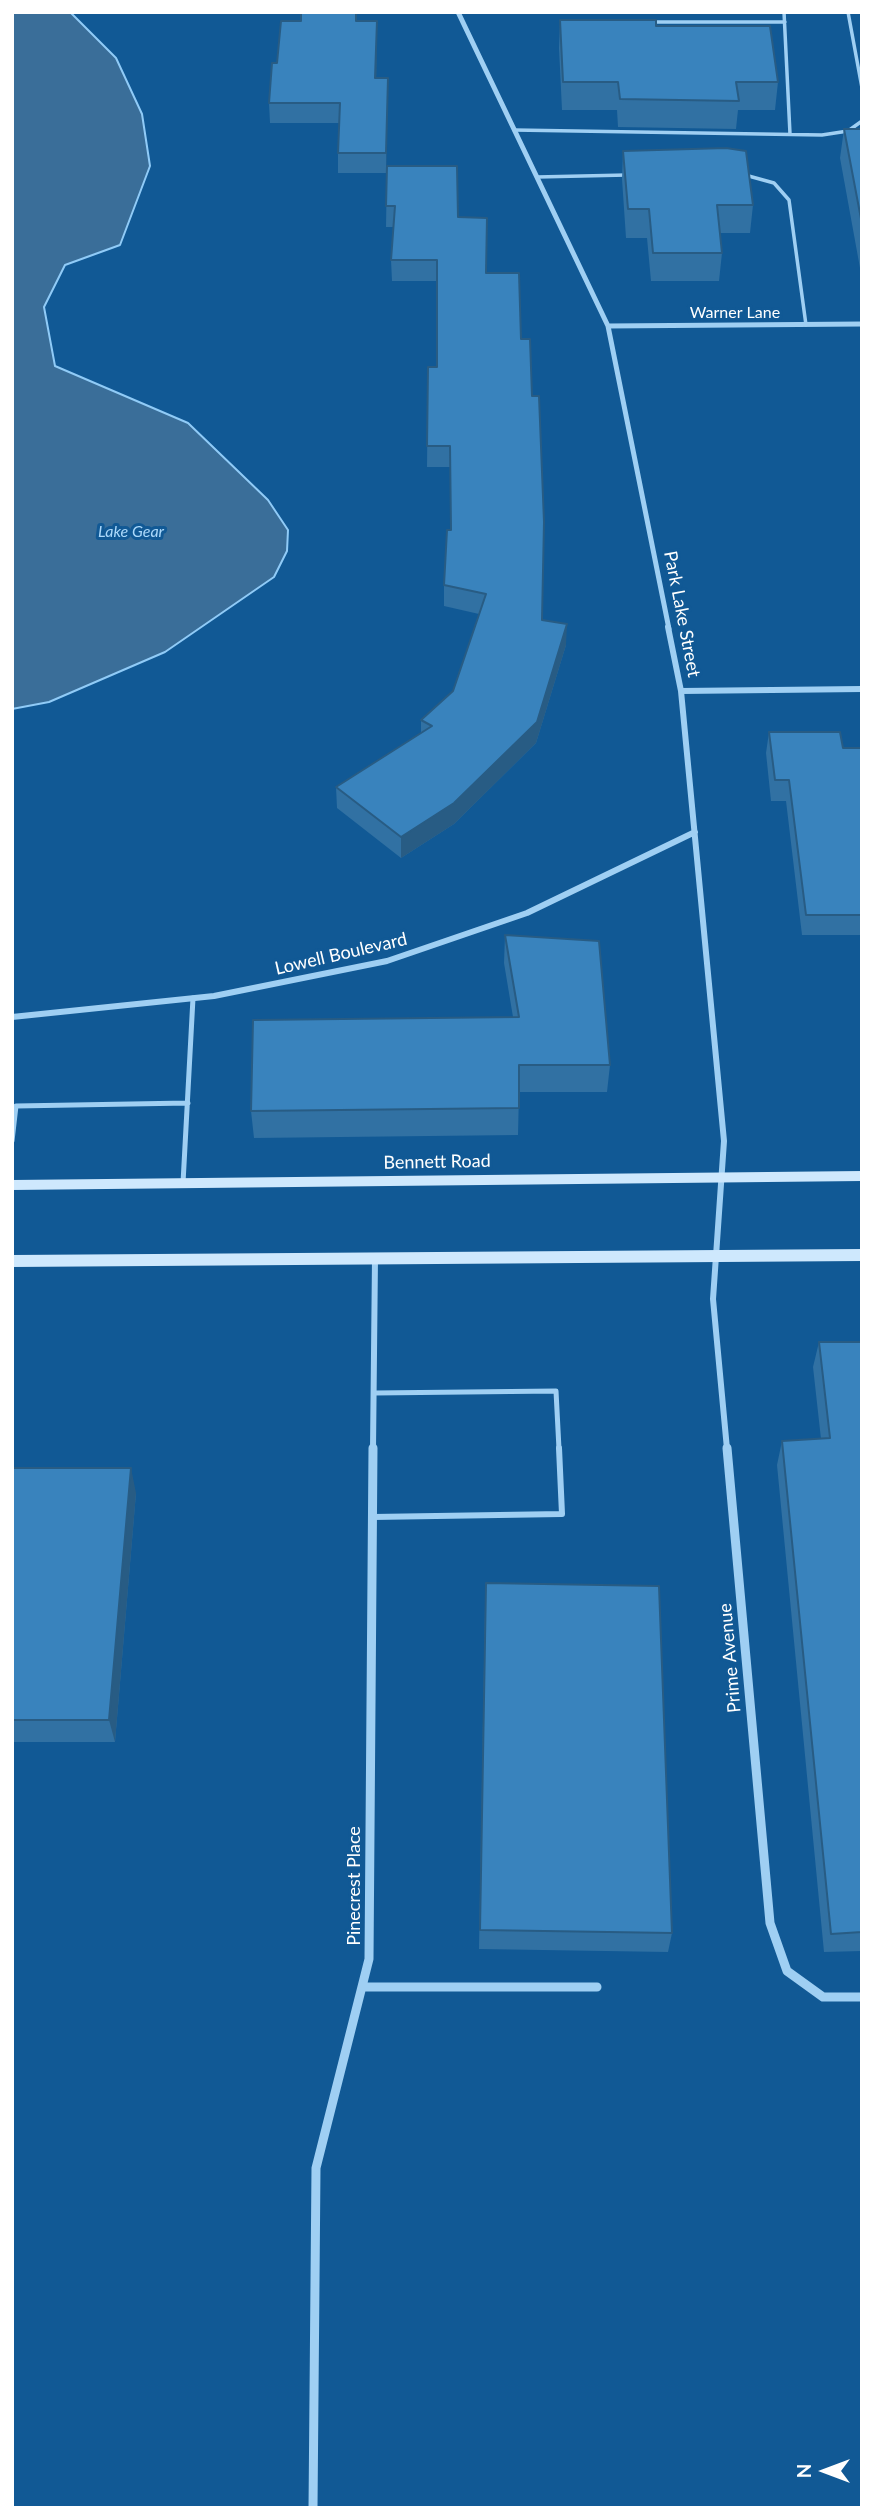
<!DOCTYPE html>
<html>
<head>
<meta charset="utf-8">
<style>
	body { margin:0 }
	#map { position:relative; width:874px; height:2520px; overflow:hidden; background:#115995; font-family:Lato,sans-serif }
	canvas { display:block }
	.frame { position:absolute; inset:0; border:14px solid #fff; pointer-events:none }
	.north { position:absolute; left:790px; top:2436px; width:70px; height:70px; -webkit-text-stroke:5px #115995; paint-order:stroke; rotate:270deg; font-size:19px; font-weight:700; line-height:28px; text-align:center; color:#fff }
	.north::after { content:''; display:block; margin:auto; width:24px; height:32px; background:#fff; clip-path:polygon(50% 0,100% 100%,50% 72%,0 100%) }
</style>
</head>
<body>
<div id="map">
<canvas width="874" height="2520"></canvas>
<div class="frame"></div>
<div class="north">N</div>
</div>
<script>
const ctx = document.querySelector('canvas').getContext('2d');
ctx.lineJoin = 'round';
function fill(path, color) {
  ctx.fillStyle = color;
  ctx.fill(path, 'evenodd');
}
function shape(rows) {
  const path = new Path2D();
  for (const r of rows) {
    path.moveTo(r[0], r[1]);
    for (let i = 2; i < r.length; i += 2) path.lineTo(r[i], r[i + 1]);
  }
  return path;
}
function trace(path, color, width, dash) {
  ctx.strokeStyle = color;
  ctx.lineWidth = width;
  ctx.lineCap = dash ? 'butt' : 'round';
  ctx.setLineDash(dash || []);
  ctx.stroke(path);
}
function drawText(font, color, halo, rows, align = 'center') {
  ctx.font = font + ' Lato,sans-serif';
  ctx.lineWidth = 6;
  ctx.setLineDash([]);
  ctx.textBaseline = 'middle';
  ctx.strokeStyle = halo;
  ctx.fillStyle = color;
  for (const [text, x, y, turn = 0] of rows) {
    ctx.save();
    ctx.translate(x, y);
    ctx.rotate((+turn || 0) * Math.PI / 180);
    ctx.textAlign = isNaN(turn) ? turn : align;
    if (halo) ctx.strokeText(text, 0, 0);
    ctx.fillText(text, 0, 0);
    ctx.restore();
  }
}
const water = shape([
	[12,12,70,12,116,58,142,114,150,166,120,245,65,265,44,307,55,366,188,423,268,500,288,530,287,551,274,577,165,652,49,702,12,709,12,12]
]);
fill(water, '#3a6e99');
trace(water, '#90cbf7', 2);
trace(shape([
	[784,12,790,134],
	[848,12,862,88],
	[651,22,785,22],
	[514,130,822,135,848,131,862,121],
	[745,175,774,183,789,200,806,325],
	[537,177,627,175]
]), '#9fcff3', 3.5);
trace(shape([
	[12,1141,16,1106,188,1103],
	[183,1183,193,998],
	[375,1393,556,1391,559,1449]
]), '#9fcff3', 5);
trace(shape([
	[373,1517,562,1514,559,1448]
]), '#9fcff3', 6);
trace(shape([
	[458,12,608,326,669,629],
	[608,326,862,324]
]), '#9fcff3', 5);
trace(shape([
	[668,627,681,691,724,1141,713,1299,727,1449],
	[681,691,862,689],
	[12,1017,214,996,387,961,527,913,695,832],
	[373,1449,375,1258]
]), '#9fcff3', 6);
trace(shape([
	[727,1448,770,1923,787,1971,823,1997,862,1997],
	[362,1987,597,1987],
	[313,2508,316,2168,369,1959,373,1448]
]), '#9fcff3', 9);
fill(shape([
	[862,1171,862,1181,12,1190,12,1180,862,1171],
	[862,1249,862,1261,12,1267,12,1255,862,1249]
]), '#cee8fd');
fill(shape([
	[560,20,656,26,778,82,775,110,738,110,736,129,618,127,617,110,562,110,559,48],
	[357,21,377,21,376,78,388,78,386,173,338,173,338,153,339,123,270,123,269,103,277,63],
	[844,129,862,129,862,279,840,158],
	[623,151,753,205,750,233,720,233,722,253,719,281,651,281,647,238,626,238,622,179],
	[387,166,458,217,521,339,542,620,566,645,536,743,454,824,401,858,337,808,336,787,421,733,421,720,453,691,479,614,444,606,444,585,451,530,450,467,427,467,428,367,437,367,437,281,392,281,391,260,393,227,386,227],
	[769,732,843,748,862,748,862,935,802,935,786,801,771,801,766,753],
	[505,935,610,1065,607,1092,519,1092,518,1135,254,1138,251,1111,513,1017,504,963],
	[819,1342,862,1342,862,1951,824,1952,777,1465,782,1441,821,1439,813,1367],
	[12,1468,136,1493,115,1742,12,1742],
	[485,1606,672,1933,668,1952,479,1949]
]), '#3171a3');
fill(shape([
	[377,21,377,41,376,98,375,78],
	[388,78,388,98,386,173,386,153],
	[567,624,566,645,536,743,454,824,401,858,401,837],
	[131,1468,136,1493,115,1742,109,1720]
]), '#285c84');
const building = shape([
	[301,12,356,12,356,21,377,21,375,78,388,78,386,153,338,153,340,103,269,103,272,63,277,63,281,21,301,21,301,12],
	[560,20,656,20,656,26,770,26,778,82,736,82,739,101,620,99,618,82,563,82,560,20],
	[844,129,862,129,862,224,844,129],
	[726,148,746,151,753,205,717,205,722,253,653,253,649,209,628,209,623,151,726,148],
	[387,166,457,166,458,217,487,218,486,273,519,273,521,339,530,339,532,396,539,396,544,522,542,620,567,624,537,722,454,803,401,837,336,787,432,726,421,720,453,691,486,594,444,585,447,530,451,530,450,446,427,446,428,367,437,367,437,260,391,260,395,206,386,206,387,166],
	[769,732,840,732,843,748,862,748,862,915,806,915,789,780,775,780,769,732],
	[505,935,599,941,610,1065,519,1065,519,1108,251,1111,253,1020,519,1017,505,935],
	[819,1342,862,1342,862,1932,831,1934,782,1441,830,1438,819,1342],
	[12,1468,131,1468,109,1720,12,1720,12,1468],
	[486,1583,659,1586,672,1933,480,1930,486,1583]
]);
fill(building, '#3983bd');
trace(building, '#285c84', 2);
drawText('16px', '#fff', '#115995', [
	["Warner Lane",735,313]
]);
drawText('italic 16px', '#abd8fa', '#115995', [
	["Lake Gear",131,532]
]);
drawText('18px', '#fff', '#115995', [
	["Park Lake Street",682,614,79],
	["Lowell Boulevard",341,954,-13],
	["Bennett Road",437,1162,-1],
	["Prime Avenue",730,1658,-95],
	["Pinecrest Place",354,1886,-90]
]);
</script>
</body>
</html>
